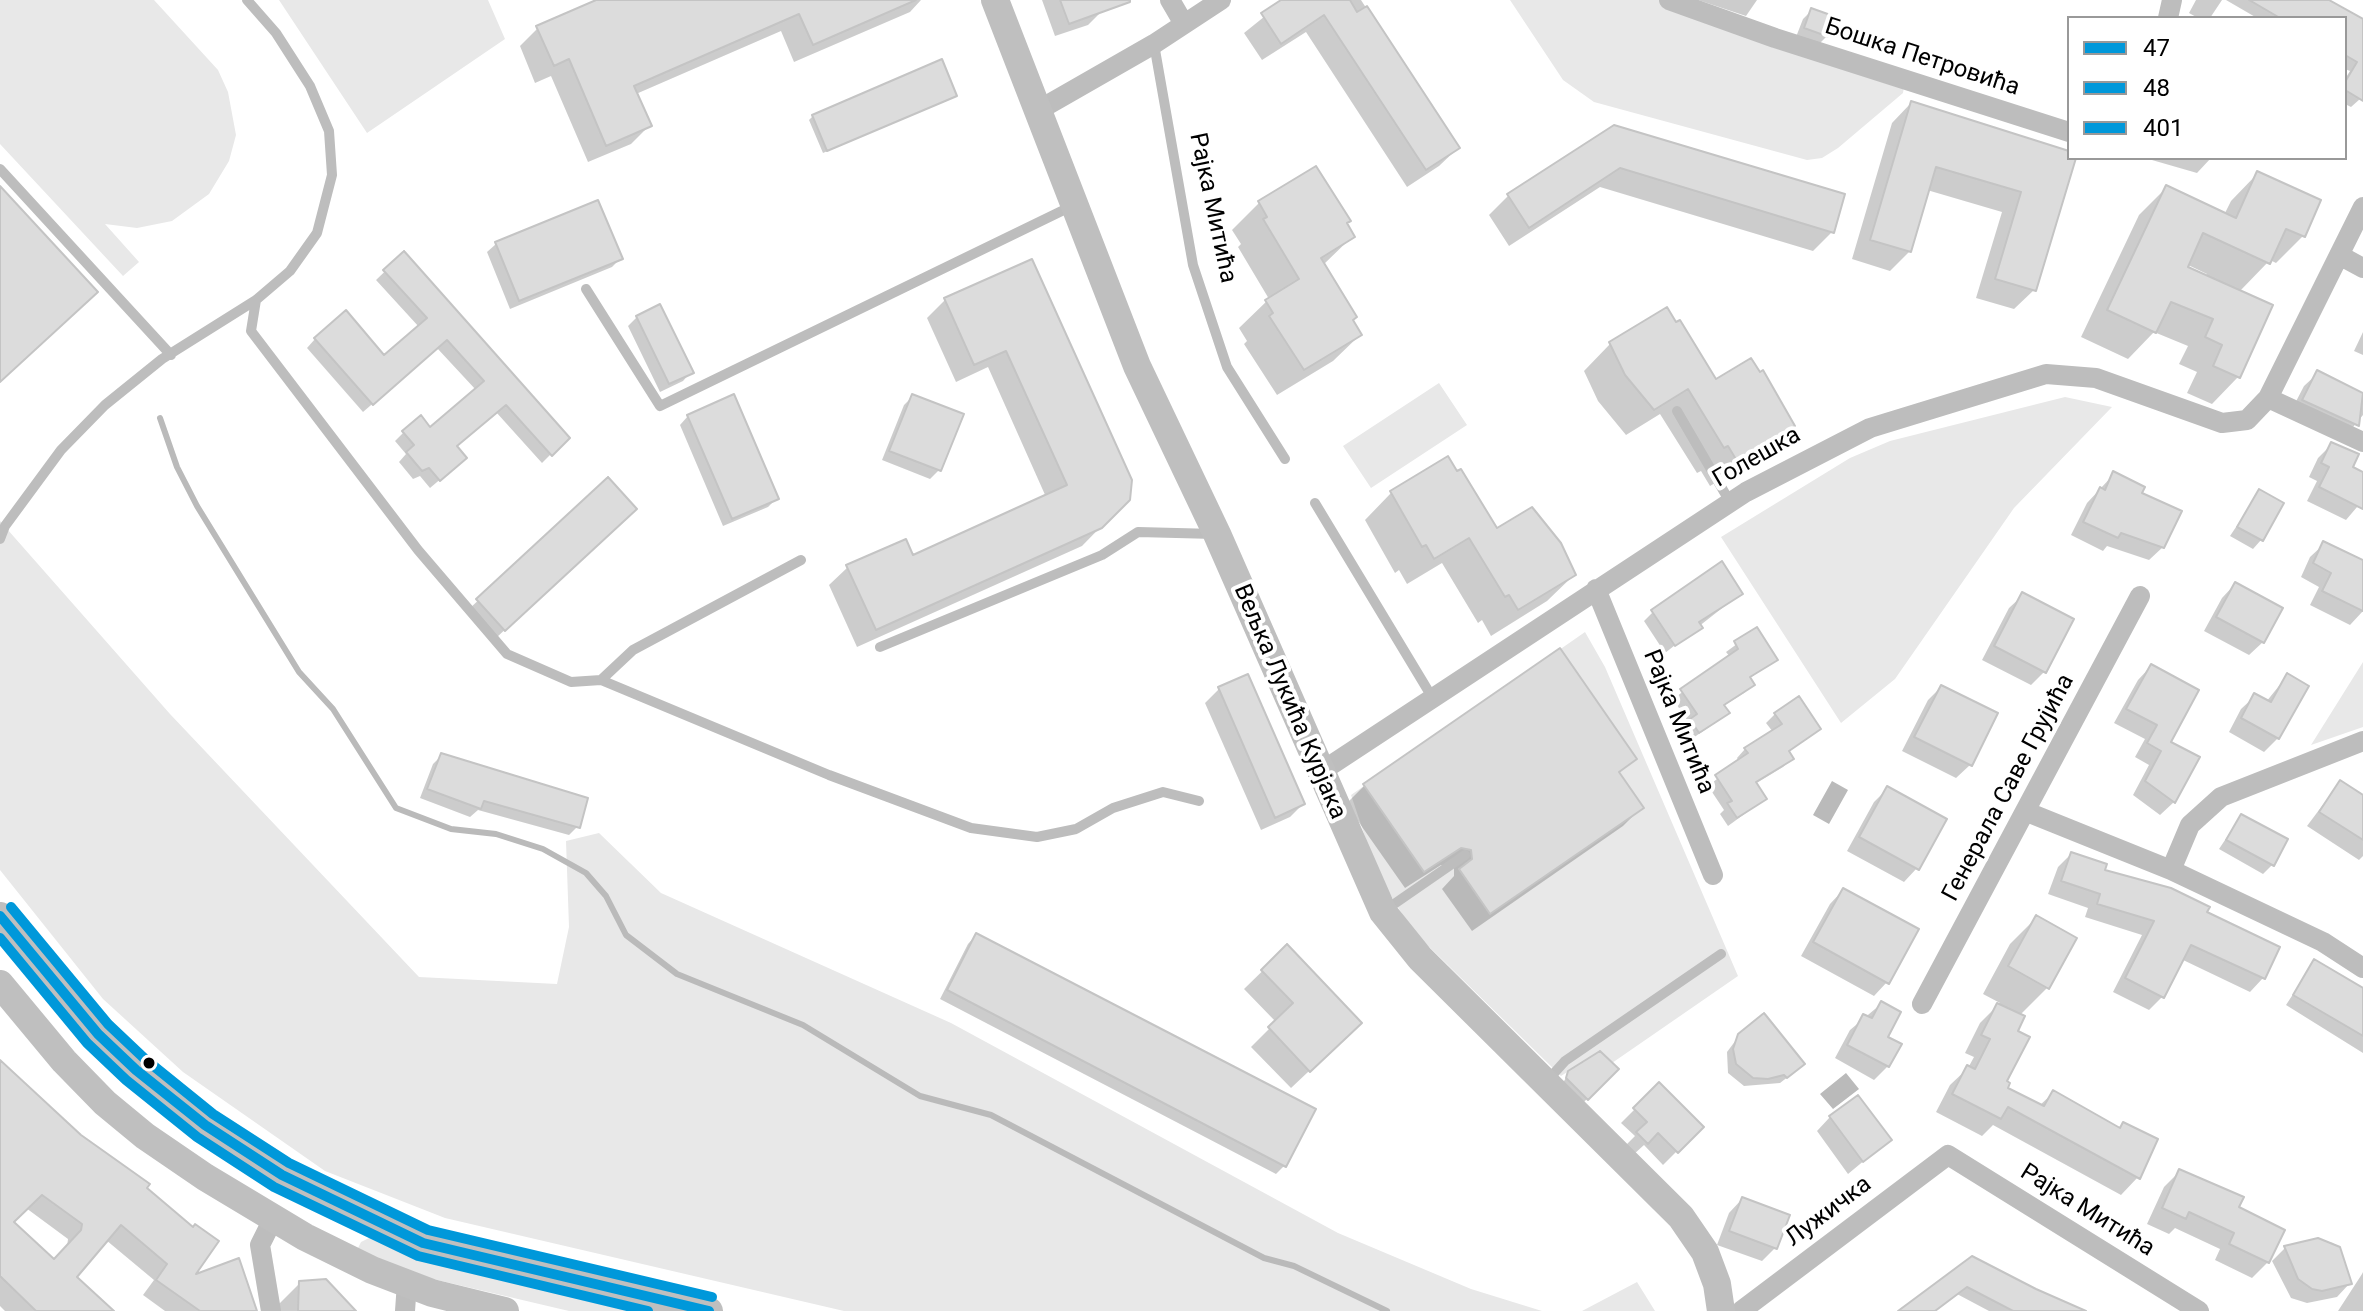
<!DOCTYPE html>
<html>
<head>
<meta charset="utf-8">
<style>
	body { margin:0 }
	#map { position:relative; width:2363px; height:1311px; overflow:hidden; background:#fff; font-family:Roboto,sans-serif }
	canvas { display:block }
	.legend { position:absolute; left:2067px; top:16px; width:280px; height:144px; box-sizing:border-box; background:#fff; border:2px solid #999; margin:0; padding:10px 14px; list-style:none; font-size:24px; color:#000 }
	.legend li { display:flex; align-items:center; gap:16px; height:40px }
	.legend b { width:40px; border:2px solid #999 }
</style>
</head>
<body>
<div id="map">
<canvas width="2363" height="1311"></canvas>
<ul class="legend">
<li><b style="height:10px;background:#0098da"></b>47</li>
<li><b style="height:10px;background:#0098da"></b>48</li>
<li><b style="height:10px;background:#0098da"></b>401</li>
</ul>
</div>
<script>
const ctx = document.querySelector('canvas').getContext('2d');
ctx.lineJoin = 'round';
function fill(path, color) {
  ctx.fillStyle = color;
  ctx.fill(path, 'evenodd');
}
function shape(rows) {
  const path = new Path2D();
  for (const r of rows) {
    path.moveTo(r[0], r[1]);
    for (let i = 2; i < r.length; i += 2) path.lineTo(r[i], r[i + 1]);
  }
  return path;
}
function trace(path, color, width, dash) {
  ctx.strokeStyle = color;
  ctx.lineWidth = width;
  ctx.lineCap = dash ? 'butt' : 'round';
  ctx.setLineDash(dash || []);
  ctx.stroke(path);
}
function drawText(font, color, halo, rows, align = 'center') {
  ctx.font = font + ' Roboto,sans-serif';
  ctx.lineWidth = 8;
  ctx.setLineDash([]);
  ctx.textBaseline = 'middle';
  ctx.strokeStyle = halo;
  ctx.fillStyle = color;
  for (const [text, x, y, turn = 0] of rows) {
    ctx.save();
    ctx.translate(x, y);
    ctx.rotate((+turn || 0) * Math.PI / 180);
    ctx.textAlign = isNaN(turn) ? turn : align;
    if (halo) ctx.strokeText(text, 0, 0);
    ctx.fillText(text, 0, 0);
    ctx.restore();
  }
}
fill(shape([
	[0,0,154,0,218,70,228,92,236,135,229,161,209,194,172,221,137,228,105,224,139,262,123,276,0,144],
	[279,0,488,0,505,39,367,133],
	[1510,0,1669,0,1905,80,1903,93,1838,148,1822,158,1807,160,1594,102,1563,80],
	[1439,383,1467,425,1371,488,1343,446],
	[2065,397,2112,407,2014,508,1895,679,1841,723,1721,537,1850,458,1890,441],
	[0,521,170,714,419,977,557,984,569,927,566,841,599,833,661,893,951,1023,1338,1233,1471,1289,1542,1311,844,1311,445,1218,325,1171,183,1072,103,999,0,870],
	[1585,632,1605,667,1738,976,1612,1063,1600,1051,1561,1076,1412,930,1378,875,1351,795],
	[2363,662,2363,727,2311,745],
	[373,1236,402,1248,660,1311,569,1311,399,1271,358,1248,361,1242],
	[1637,1282,1655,1311,1582,1311]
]), '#e8e8e8');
fill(shape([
	[1832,781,1848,790,1829,824,1813,815],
	[1846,1073,1859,1089,1833,1109,1820,1094]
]), '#bababa');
fill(shape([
	[601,0,921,0,910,12,794,62,781,31,636,94,649,126,631,144,588,162,551,76,535,83,520,46,538,28],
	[1042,0,1098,0,1102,11,1088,25,1055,36],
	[1285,0,1361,0,1458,148,1439,166,1407,187,1306,32,1262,60,1244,33],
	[1698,0,1757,0,1746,16],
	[2196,0,2222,0,2210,18,2198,18,2189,13],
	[2226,0,2325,0,2363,22,2363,94,2360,99,2351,107,2345,104,2345,79,2350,71,2345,69,2345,18,2257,18],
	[1812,10,1827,36,1818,45,1796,37,1803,19],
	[955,95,823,153,809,120,813,116],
	[1911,103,2069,153,2069,158,2074,158,2034,290,2014,309,1976,298,2002,212,1927,190,1910,251,1890,271,1852,259,1892,123],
	[1614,127,1832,232,1813,251,1600,187,1509,246,1489,215,1508,196],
	[2145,158,2211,158,2197,173],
	[1315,169,1353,236,1323,265,1360,335,1333,361,1277,395,1244,344,1247,341,1239,328,1269,299,1238,247,1241,244,1232,230,1259,203],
	[2257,174,2303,236,2276,263,2270,260,2239,292,2238,377,2212,404,2187,393,2197,372,2179,364,2188,346,2154,332,2128,359,2081,337,2139,215,2166,188,2224,215,2231,201],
	[2186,264,2207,274,2206,277,2185,268],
	[496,244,620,259,612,267,510,309,487,252],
	[403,254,567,438,542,463,496,412,455,446,456,466,430,488,420,476,413,479,399,462,406,454,395,441,404,432,430,430,476,390,437,348,363,412,307,348,315,339,384,358,419,327,376,280],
	[1031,262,1128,499,1082,546,857,647,829,585,848,567,912,558,1046,497,988,367,956,382,927,318,945,300],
	[637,317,691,372,683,381,660,392,628,326],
	[2363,332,2363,355,2354,351],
	[1610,344,1716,382,1793,426,1766,452,1710,486,1701,471,1697,473,1660,414,1626,435,1598,401,1584,371],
	[2318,373,2363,395,2363,415,2344,438,2290,413,2304,386],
	[913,396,939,470,930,479,882,460,904,405],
	[688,416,777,498,768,507,723,526,680,425],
	[2332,444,2350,468,2363,474,2363,500,2346,520,2307,501,2317,481,2309,477,2318,458],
	[2114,474,2140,494,2163,547,2149,560,2107,546,2103,551,2071,535,2087,503],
	[608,480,626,517,496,638,469,609],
	[2260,491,2261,540,2253,549,2230,536],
	[1391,493,1497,531,1574,575,1547,601,1491,636,1482,620,1478,623,1442,563,1407,584,1399,570,1395,573,1365,520],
	[2324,544,2363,573,2363,611,2350,625,2310,605,2319,587,2301,577,2310,557],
	[2235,584,2263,642,2249,655,2204,631,2222,598],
	[1740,594,1665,653,1644,621,1653,612],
	[2023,595,2044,672,2031,685,1982,660,2009,608],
	[1756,630,1775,659,1749,679,1752,684,1744,693,1723,706,1727,712,1718,721,1690,740,1683,729,1689,723,1673,699,1730,657,1726,652],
	[1559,650,1634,759,1618,774,1641,808,1623,826,1472,931,1442,889,1454,876,1454,868,1441,865,1405,888,1346,804,1364,786],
	[2151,666,2168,743,2198,758,2174,802,2160,815,2133,795,2149,765,2135,757,2145,739,2114,723,2138,680],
	[2287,676,2278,738,2264,752,2229,732,2241,709,2255,696,2266,702],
	[1247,677,1303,804,1290,817,1261,830,1205,703,1219,689],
	[1941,687,1970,765,1956,778,1902,751,1928,700],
	[1775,714,1819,729,1788,752,1792,758,1783,767,1755,784,1765,799,1728,826,1720,814,1724,810,1708,786,1739,762,1737,758,1745,749,1773,732,1766,723],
	[442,755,578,826,569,835,478,810,470,817,420,798,433,764],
	[2340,782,2363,797,2363,856,2359,860,2307,826],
	[1887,789,1917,868,1904,882,1847,851,1874,802],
	[2241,816,2272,865,2263,874,2219,849],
	[2071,854,2102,871,2278,948,2263,978,2250,992,2181,959,2162,997,2149,1010,2113,992,2142,935,2085,917,2088,908,2048,894,2058,867],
	[1843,890,1887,982,1874,996,1801,956,1830,904],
	[2036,918,2047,988,2019,1016,2005,1089,2039,1106,2053,1093,2118,1130,2123,1125,2138,1177,2121,1195,1993,1125,1982,1136,1936,1112,1950,1085,1968,1068,1974,1057,1965,1053,1980,1023,2000,1003,1983,994,2010,944],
	[976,935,1284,1166,1276,1174,940,999,968,944],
	[1287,947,1341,1041,1291,1088,1251,1047,1276,1022,1244,989],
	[2314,962,2363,996,2363,1053,2286,1005],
	[1881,1004,1888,1066,1874,1080,1835,1058,1850,1030],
	[1739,1036,1793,1073,1780,1083,1744,1086,1728,1073,1727,1052],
	[0,1062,80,1137,144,1188,190,1278,256,1311,165,1311,143,1295,154,1280,106,1240,74,1277,111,1311,5,1311,0,1306],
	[26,1208,68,1239,67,1247,53,1261,11,1222],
	[1616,1069,1583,1103,1563,1083,1569,1072],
	[1659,1085,1701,1127,1663,1165,1644,1145,1633,1155,1624,1147,1635,1136,1621,1123],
	[1830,1117,1889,1140,1848,1174,1817,1131],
	[2180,1171,2236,1208,2268,1262,2252,1278,2215,1260,2220,1249,2175,1228,2169,1234,2147,1224,2164,1187],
	[1742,1199,1775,1248,1762,1261,1717,1245,1729,1213],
	[2318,1240,2333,1243,2343,1255,2350,1283,2337,1297,2307,1303,2291,1298,2272,1261,2285,1248],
	[1972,1258,2082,1311,1989,1311,1957,1294,1935,1311,1901,1311],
	[2363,1272,2363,1311,2338,1311,2362,1274],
	[300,1283,354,1311,279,1311,279,1304]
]), '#0003');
trace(shape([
	[160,418,177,467,197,506,299,672,333,709,396,808,451,829,496,834,543,849,586,873,606,896,626,935,677,974,803,1025,920,1096,991,1115,1264,1258,1294,1266,1387,1311]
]), '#bababa', 6);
const building = shape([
	[596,0,916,0,813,45,799,14,634,86,652,126,606,146,569,59,554,66,536,26,596,0],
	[1060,0,1130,0,1130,2,1069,24,1060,0],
	[1281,0,1350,0,1357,12,1367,6,1460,148,1426,170,1324,15,1281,44,1261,13,1281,0],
	[2249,0,2329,0,2363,19,2363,101,2345,90,2345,82,2357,62,2345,55,2345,18,2280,18,2249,0],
	[1811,8,1836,17,1829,37,1804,28,1811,8],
	[942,59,957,96,827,151,812,115,942,59],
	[1911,101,2069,151,2069,158,2076,158,2036,291,1995,279,2021,192,1936,167,1911,252,1870,240,1911,101],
	[1614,125,1845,194,1834,233,1620,168,1529,228,1507,194,1614,125],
	[1316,166,1351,221,1347,223,1355,237,1321,258,1357,317,1353,320,1362,335,1304,370,1269,316,1273,313,1265,300,1299,279,1263,219,1267,217,1258,201,1316,166],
	[2257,171,2321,200,2305,237,2286,229,2270,264,2203,233,2188,267,2273,305,2240,378,2213,366,2222,345,2205,337,2213,319,2171,302,2156,333,2107,310,2166,185,2236,218,2257,171],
	[0,186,98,292,0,382,0,186],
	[598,200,623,259,519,301,495,242,598,200],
	[404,251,570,438,552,456,506,405,457,446,467,458,440,481,429,468,422,471,406,452,414,445,402,431,421,415,430,427,484,381,447,340,373,405,314,338,346,310,384,355,427,318,383,270,404,251],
	[1032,259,1132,480,1130,500,1102,528,876,630,846,565,906,539,913,555,1067,485,1006,351,974,365,944,298,1032,259],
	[660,304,694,373,669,384,636,316,660,304],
	[1667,307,1676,322,1680,320,1716,379,1751,358,1760,372,1763,370,1795,426,1737,461,1728,446,1724,448,1688,389,1654,410,1625,375,1609,342,1667,307],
	[2317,370,2363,393,2359,426,2302,400,2317,370],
	[734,394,779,499,732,519,687,415,734,394],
	[912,394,964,414,941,471,889,451,912,394],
	[2331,442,2359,454,2353,467,2363,472,2363,509,2319,487,2329,467,2321,463,2331,442],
	[1448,456,1457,471,1461,469,1497,528,1532,507,1561,543,1576,575,1518,610,1509,595,1505,597,1469,538,1434,559,1426,545,1422,547,1390,491,1448,456],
	[2113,471,2145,487,2142,493,2182,511,2164,548,2121,533,2118,538,2083,522,2100,487,2105,490,2113,471],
	[608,477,637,509,505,631,476,599,608,477],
	[2259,489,2284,503,2263,541,2237,527,2259,489],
	[2323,541,2363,560,2363,611,2322,591,2331,573,2313,563,2323,541],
	[1722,561,1743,594,1699,622,1703,628,1675,646,1651,610,1722,561],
	[2235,582,2283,608,2264,643,2216,617,2235,582],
	[2022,592,2074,619,2046,673,1994,646,2022,592],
	[1757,627,1778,660,1750,677,1755,685,1724,705,1730,713,1699,733,1690,719,1697,714,1680,689,1738,649,1734,641,1757,627],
	[1560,648,1637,759,1619,772,1644,808,1490,914,1459,869,1472,859,1471,850,1461,848,1424,872,1363,784,1560,648],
	[2151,664,2199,690,2171,742,2200,757,2175,803,2145,781,2161,751,2147,743,2157,725,2126,709,2151,664],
	[2287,673,2309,686,2279,739,2241,718,2254,693,2271,702,2287,673],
	[1248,674,1305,804,1275,818,1218,687,1248,674],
	[1941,685,1998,713,1972,766,1914,737,1941,685],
	[1799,696,1821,729,1789,751,1794,759,1756,782,1767,799,1737,818,1727,803,1732,801,1715,775,1748,753,1744,748,1782,724,1774,713,1799,696],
	[441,753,588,798,580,828,484,801,481,809,427,789,441,753],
	[2340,780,2363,795,2363,840,2319,812,2340,780],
	[1887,786,1947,819,1919,870,1859,837,1887,786],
	[2241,814,2288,839,2274,866,2226,840,2241,814],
	[2071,852,2107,864,2105,870,2171,888,2210,907,2207,912,2280,947,2265,979,2191,945,2164,998,2125,978,2154,921,2097,904,2100,894,2061,881,2071,852],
	[1843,888,1919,929,1889,984,1813,942,1843,888],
	[2036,915,2077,938,2049,989,2008,966,2036,915],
	[976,933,1316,1109,1286,1167,947,990,976,933],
	[1287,944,1362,1023,1310,1072,1268,1027,1293,1003,1261,970,1287,944],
	[2314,959,2363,988,2363,1036,2293,995,2314,959],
	[1881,1001,1901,1012,1888,1037,1902,1044,1889,1067,1847,1045,1863,1014,1872,1018,1881,1001],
	[1997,1003,2025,1016,2018,1031,2030,1037,2007,1081,2010,1083,2008,1088,2044,1106,2053,1090,2120,1128,2123,1122,2158,1139,2140,1179,2008,1107,2001,1119,1952,1094,1967,1065,1975,1069,1990,1039,1981,1035,1997,1003],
	[1764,1013,1805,1064,1787,1078,1784,1075,1768,1079,1753,1078,1736,1064,1733,1049,1738,1034,1764,1013],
	[1600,1051,1619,1069,1588,1100,1566,1078,1568,1071,1600,1051],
	[0,1060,81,1135,150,1184,147,1188,193,1227,195,1224,219,1241,196,1274,239,1258,257,1311,200,1311,156,1280,167,1264,121,1225,77,1277,114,1311,36,1311,0,1276,0,1060],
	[42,1195,82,1224,81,1230,54,1259,14,1222,42,1195],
	[1659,1082,1704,1127,1678,1153,1658,1133,1648,1144,1636,1132,1647,1122,1633,1108,1659,1082],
	[1858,1095,1892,1140,1863,1162,1829,1116,1858,1095],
	[2179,1169,2244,1197,2239,1207,2285,1230,2269,1263,2229,1244,2234,1233,2189,1212,2186,1219,2162,1208,2179,1169],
	[1742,1197,1790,1215,1777,1249,1729,1231,1742,1197],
	[2318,1238,2340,1247,2352,1284,2322,1291,2312,1289,2298,1279,2284,1246,2318,1238],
	[1972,1256,2036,1289,2086,1311,2013,1311,1967,1287,1935,1311,1898,1311,1972,1256],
	[326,1279,356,1311,298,1311,299,1281,326,1279]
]);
fill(building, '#dcdcdc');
trace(building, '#c4c4c4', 2);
trace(shape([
	[1154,44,1193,265,1227,367,1285,459],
	[0,169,171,355],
	[586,289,660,406,1072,206],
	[256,300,251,331,418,550,507,654,571,682,601,680,633,650,801,560],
	[1677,411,1730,502],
	[1315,503,1432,697],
	[0,539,5,526,61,450,105,405,162,359,256,300,290,271,317,233,332,175,329,131,310,86,276,33,247,0],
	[880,647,1102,555,1138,532,1215,534],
	[601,680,829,775,971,828,1037,837,1076,829,1113,808,1163,792,1199,801],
	[1384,911,1465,855],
	[1547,1081,1565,1061,1721,954]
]), '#bdbdbd', 10);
trace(shape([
	[1170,0,1184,24],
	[1669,0,1775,38,2069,132],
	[2168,18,2172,0],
	[1037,111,1154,44,1221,0],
	[2339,255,2363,268],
	[2268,398,2363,442],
	[1596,589,1713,875],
	[1319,773,1746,492,1870,428,2046,374,2096,378,2222,423,2247,420,2268,398,2363,207],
	[2027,812,2171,870,2323,942,2363,968],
	[2171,870,2190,825,2221,797,2363,741],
	[1922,1004,2140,596],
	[271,1311,260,1245,273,1219],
	[405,1311,407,1283],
	[1741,1311,1948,1155,2199,1311]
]), '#bdbdbd', 20);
trace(shape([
	[995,0,1137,366,1217,534,1383,912,1420,958,1681,1217,1705,1252,1717,1284,1721,1311],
	[0,916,98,1034,136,1070,205,1125,282,1175,423,1243,709,1311],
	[0,984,64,1061,105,1103,145,1136,205,1177,305,1237,372,1270,432,1293,505,1311]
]), '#bfbfbf', 28);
trace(shape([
	[0,916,98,1034,136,1070,205,1125,282,1175,423,1243,709,1311]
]), '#0098da', 10);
trace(shape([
	[0,938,87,1043,126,1080,197,1137,274,1187,418,1256,648,1311]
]), '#0098da', 10);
trace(shape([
	[11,907,108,1024,145,1059,213,1114,289,1163,428,1230,712,1297]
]), '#0098da', 10);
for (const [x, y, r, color] of [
	[149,1063,7,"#000"]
]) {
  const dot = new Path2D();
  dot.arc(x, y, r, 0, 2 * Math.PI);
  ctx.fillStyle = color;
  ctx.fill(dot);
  trace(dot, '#fff', 3);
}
drawText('24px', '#000', '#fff', [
	["Бошка Петровића",1922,58,18],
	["Рајка Митића",1212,208,78],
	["Голешка",1757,458,-30],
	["Вељка Лукића Курјака",1289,702,67],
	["Рајка Митића",1678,722,68],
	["Генерала Саве Грујића",2009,788,-62],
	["Рајка Митића",2087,1211,32],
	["Лужичка",1829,1212,-37]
]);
</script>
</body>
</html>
